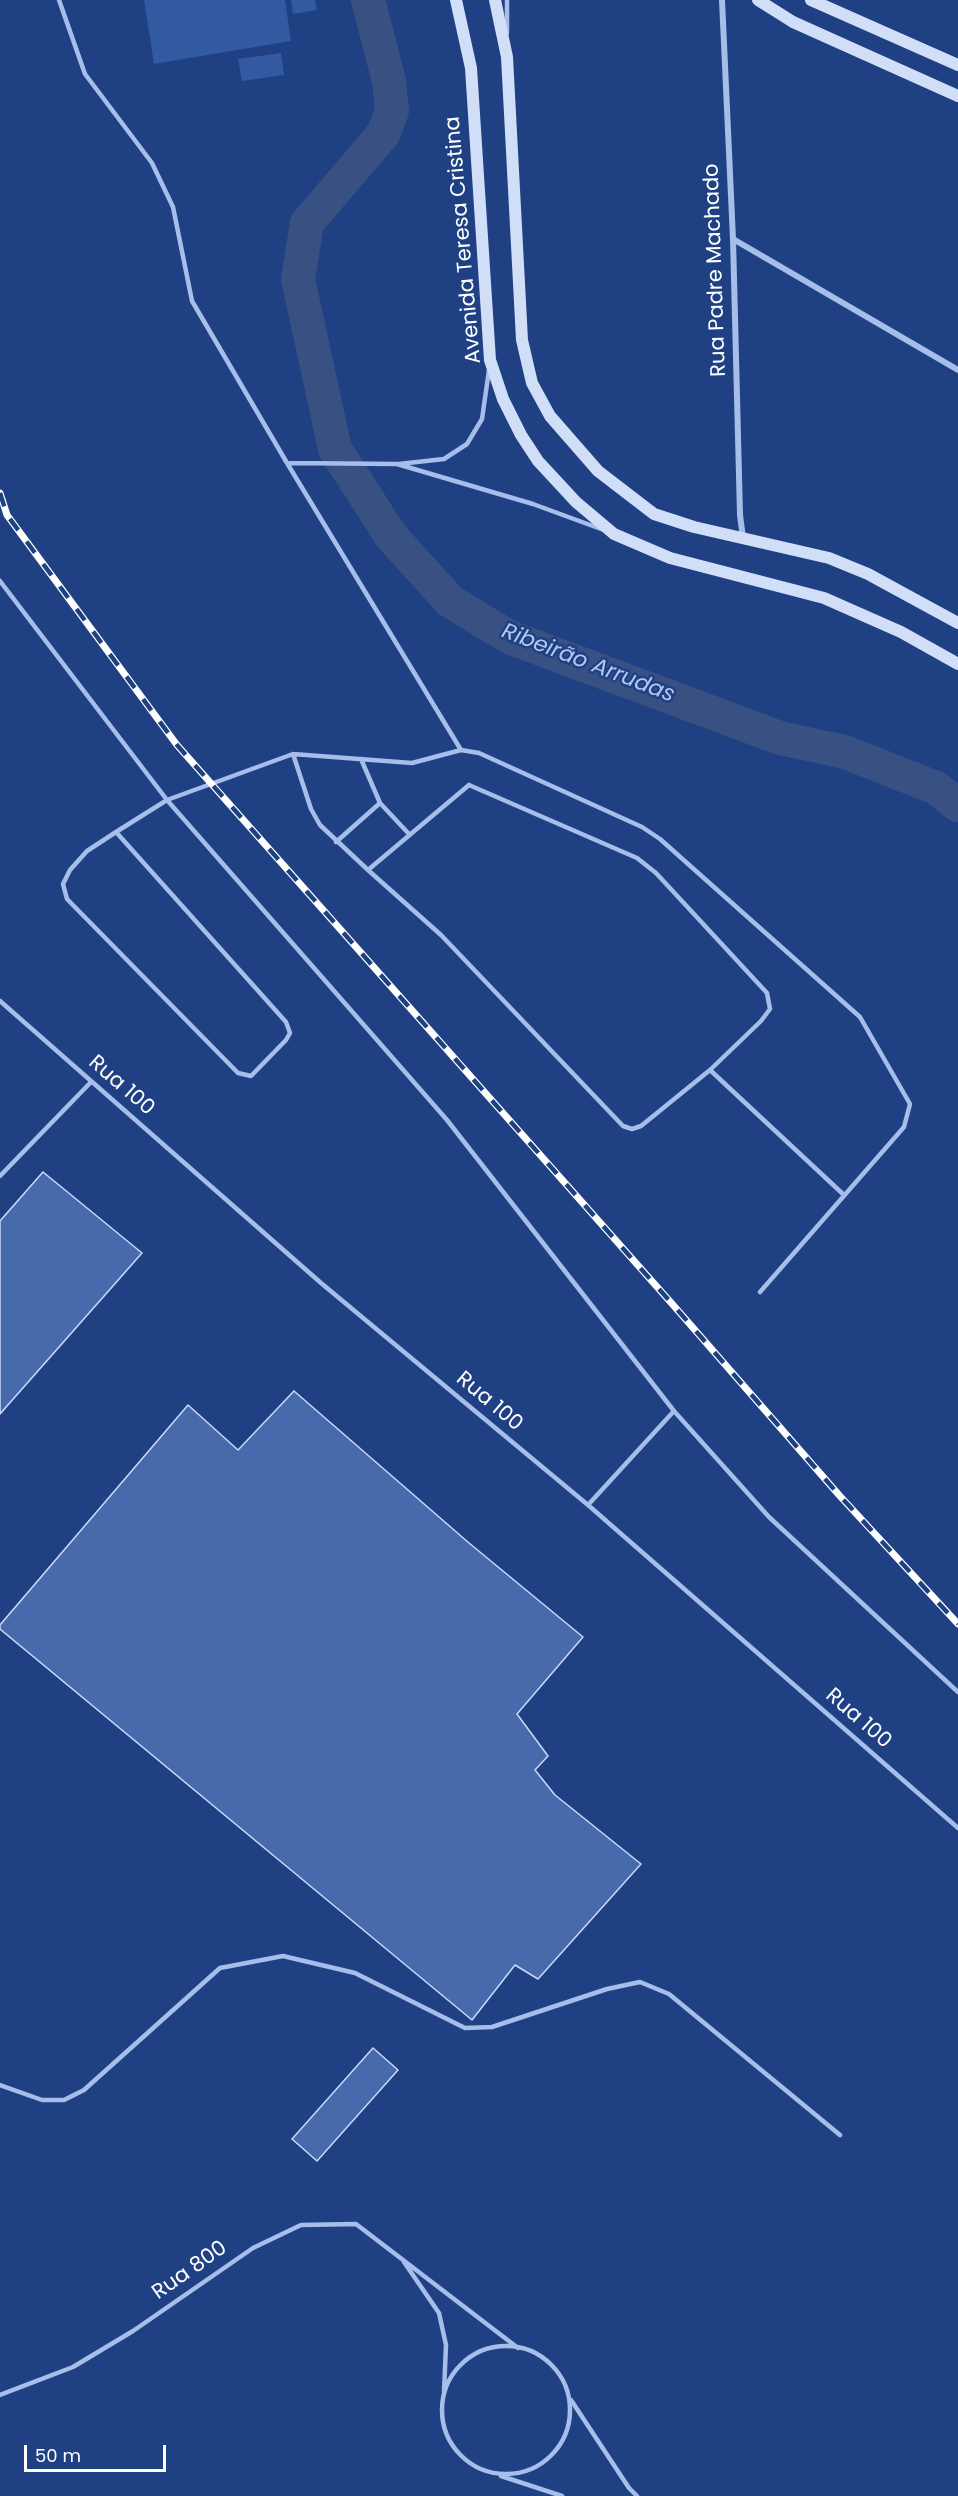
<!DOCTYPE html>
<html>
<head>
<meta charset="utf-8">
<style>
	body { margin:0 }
	#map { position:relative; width:958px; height:2496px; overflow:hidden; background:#1f4184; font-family:Poppins,sans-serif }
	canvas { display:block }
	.scale { position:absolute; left:24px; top:2445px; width:142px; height:27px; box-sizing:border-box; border:3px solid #fff; border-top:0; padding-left:8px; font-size:18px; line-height:21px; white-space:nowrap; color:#fff; -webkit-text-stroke:4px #1f4184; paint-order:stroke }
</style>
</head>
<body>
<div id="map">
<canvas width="958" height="2496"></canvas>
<div class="scale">50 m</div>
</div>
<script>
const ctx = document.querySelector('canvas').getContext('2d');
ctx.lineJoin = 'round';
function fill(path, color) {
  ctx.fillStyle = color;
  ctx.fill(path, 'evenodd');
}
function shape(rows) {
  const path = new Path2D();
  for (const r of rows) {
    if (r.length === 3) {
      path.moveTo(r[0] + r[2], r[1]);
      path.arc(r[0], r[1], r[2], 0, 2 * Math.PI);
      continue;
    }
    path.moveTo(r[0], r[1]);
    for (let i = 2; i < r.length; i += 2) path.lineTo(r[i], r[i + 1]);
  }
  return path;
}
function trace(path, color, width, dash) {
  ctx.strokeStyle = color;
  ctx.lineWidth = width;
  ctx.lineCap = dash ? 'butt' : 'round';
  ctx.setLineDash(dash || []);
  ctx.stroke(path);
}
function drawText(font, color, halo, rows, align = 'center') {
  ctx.font = font + ' Poppins,sans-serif';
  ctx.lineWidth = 5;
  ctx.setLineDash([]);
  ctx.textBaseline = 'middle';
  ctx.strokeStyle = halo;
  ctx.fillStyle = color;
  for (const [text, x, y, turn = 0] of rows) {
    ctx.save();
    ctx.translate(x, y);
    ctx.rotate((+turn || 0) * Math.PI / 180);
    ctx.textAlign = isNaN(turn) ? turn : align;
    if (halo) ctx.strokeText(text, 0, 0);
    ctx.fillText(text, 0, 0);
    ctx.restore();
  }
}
fill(shape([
	[144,0,285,0,291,41,154,64],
	[291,0,315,0,317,10,293,14],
	[281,53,284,75,242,81,238,59]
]), '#3359a1');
trace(shape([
	[368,0,389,81,392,111,383,134,307,223,298,279,335,449,391,536,450,601,509,637,780,738,845,752,936,788,958,805]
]), '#385182', 34);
const building = shape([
	[43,1172,142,1253,0,1414,0,1221,43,1172],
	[294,1391,469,1543,583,1637,517,1714,548,1756,535,1770,555,1795,641,1864,538,1979,515,1965,472,2020,0,1629,0,1625,188,1405,238,1450,294,1391],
	[373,2048,398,2070,317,2161,292,2139,373,2048]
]);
fill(building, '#476aac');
trace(building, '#cbdaf7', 1.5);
trace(shape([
	[59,0,85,74,152,163,173,207,192,301,287,463,461,750],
	[507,0,507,33],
	[287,463,397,464,533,504,601,529],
	[399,464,444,459,467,444,482,419,489,370],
	[0,581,167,800,447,1120,674,1411,769,1517,958,1692],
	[293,754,311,809,320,825,368,870],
	[361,759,380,803,409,834],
	[469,785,637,858,656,873,767,993,770,1009,761,1021,710,1070,641,1126,632,1129,623,1126,441,935,368,870,469,785],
	[116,832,286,1022,290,1033,286,1040,251,1076,238,1073,67,899,63,884,70,870,87,851,116,832,167,800,293,754,412,763,461,750,479,753,642,827,660,839,860,1017,910,1104,904,1127,760,1292],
	[336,842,380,803],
	[0,1001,321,1283,588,1505,958,1828],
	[710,1070,844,1195],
	[0,1176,91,1082],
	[588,1505,674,1411],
	[0,2085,42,2100,64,2100,84,2090,220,1968,283,1956,355,1973,465,2028,492,2027,607,1989,640,1982,669,1994,840,2135],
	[404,2262,439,2313,446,2345,444,2392],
	[506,2410,64],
	[0,2395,73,2367,133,2331,253,2248,301,2225,356,2224,518,2348],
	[571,2400,629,2488,637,2496],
	[501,2476,562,2496]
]), '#a6bee9', 4.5);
trace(shape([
	[722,0,733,239,740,515,743,538],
	[733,239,958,370]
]), '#a6bee9', 6);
trace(shape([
	[456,0,471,68,490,360,503,399,521,435,538,461,576,502,614,534,670,558,824,598,901,632,958,664],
	[495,0,507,57,522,340,532,383,550,416,598,471,654,514,694,527,829,558,868,574,958,623],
	[758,0,793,22,958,96],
	[811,0,958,65]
]), '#d1def7', 12);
const rail = shape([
	[0,493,7,515,177,745,674,1306,839,1495,958,1624]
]);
trace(rail, '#fff', 7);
trace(rail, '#1f4184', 4.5, [14]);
drawText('21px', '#fff', '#1f4184', [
	["Avenida Teresa Cristina",464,240,-95],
	["Rua Padre Machado",716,270,-92],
	["Rua 100",121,1086,41],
	["Rua 100",489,1402,40],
	["Rua 100",858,1719,41],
	["Rua 800",190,2271,-35]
]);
drawText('italic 22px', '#b2c8f1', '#1f4184', [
	["Ribeirão Arrudas",588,664,21]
]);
</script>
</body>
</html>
